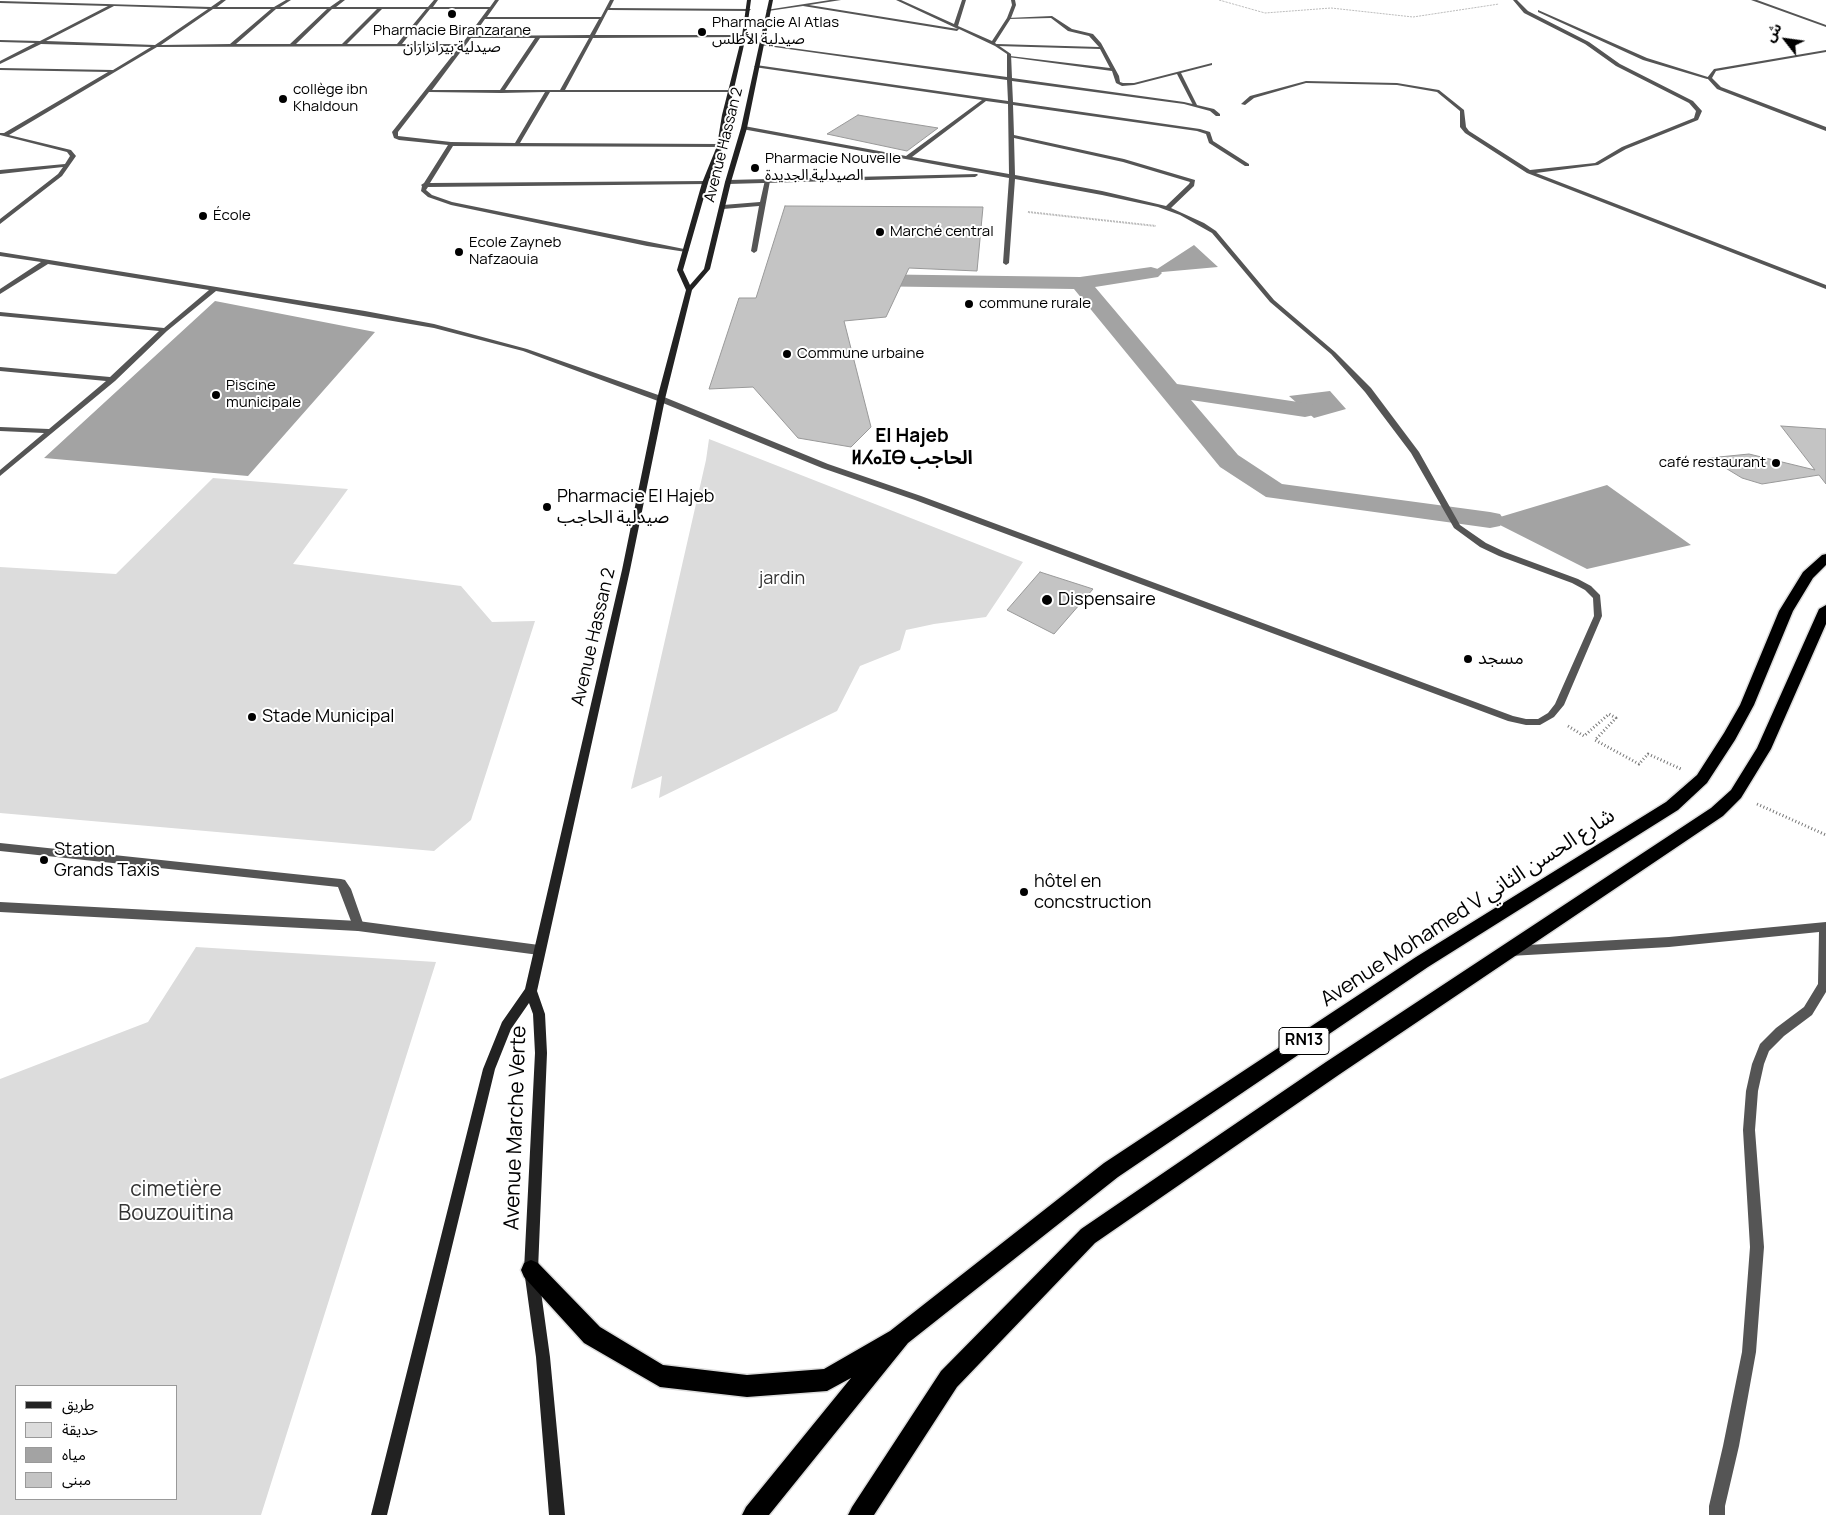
<!DOCTYPE html>
<html>
<head>
<meta charset="utf-8">
<style>
	body { margin:0 }
	#map { position:relative; width:1826px; height:1515px; overflow:hidden; background:#fff; font-family:Manrope,"Noto Sans Arabic",sans-serif }
	canvas { display:block }
	.legend { position:absolute; left:15px; top:1385px; width:162px; height:115px; box-sizing:border-box; background:#fff; border:1px solid #999; margin:0; padding:6px 9px; list-style:none; font-size:15px; color:#000 }
	.legend li { display:flex; align-items:center; gap:10px; height:25px }
	.legend b { width:25px; border:1px solid #999 }
	.north { position:absolute; left:1761px; top:15px; width:50px; height:50px; -webkit-text-stroke:4px #fff; paint-order:stroke; rotate:300deg; font-size:14px; font-weight:700; line-height:20px; text-align:center; color:#000 }
	.north::after { content:''; display:block; margin:auto; width:18px; height:22px; background:#000; clip-path:polygon(50% 0,100% 100%,50% 72%,0 100%) }
</style>
</head>
<body>
<div id="map">
<canvas width="1826" height="1515"></canvas>
<ul class="legend">
<li><b style="height:6px;background:#222"></b>طريق</li>
<li><b style="height:14px;background:#dcdcdc"></b>حديقة</li>
<li><b style="height:14px;background:#a3a3a3"></b>مياه</li>
<li><b style="height:14px;background:#c4c4c4"></b>مبنى</li>
</ul>
<div class="north">ش</div>
</div>
<script>
const ctx = document.querySelector('canvas').getContext('2d');
ctx.lineJoin = 'round';
function fill(path, color) {
  ctx.fillStyle = color;
  ctx.fill(path, 'evenodd');
}
function shape(rows) {
  const path = new Path2D();
  for (const r of rows) {
    path.moveTo(r[0], r[1]);
    for (let i = 2; i < r.length; i += 2) path.lineTo(r[i], r[i + 1]);
  }
  return path;
}
function trace(path, color, width, dash) {
  ctx.strokeStyle = color;
  ctx.lineWidth = width;
  ctx.lineCap = dash ? 'butt' : 'round';
  ctx.setLineDash(dash || []);
  ctx.stroke(path);
}
function drawText(font, color, halo, rows, align = 'center') {
  ctx.font = font + ' Manrope,"Noto Sans Arabic","Noto Sans Tifinagh",sans-serif';
  ctx.lineWidth = 4;
  ctx.setLineDash([]);
  ctx.textBaseline = 'middle';
  ctx.strokeStyle = halo;
  ctx.fillStyle = color;
  for (const [text, x, y, turn = 0] of rows) {
    ctx.save();
    ctx.translate(x, y);
    ctx.rotate((+turn || 0) * Math.PI / 180);
    ctx.textAlign = isNaN(turn) ? turn : align;
    if (halo) ctx.strokeText(text, 0, 0);
    ctx.fillText(text, 0, 0);
    ctx.restore();
  }
}
fill(shape([
	[709,439,1023,562,986,617,934,624,906,630,900,650,860,666,837,711,659,798,662,776,631,789,706,460],
	[213,478,348,489,293,564,461,586,492,622,535,621,471,820,434,851,0,813,0,567,116,574],
	[196,947,436,962,261,1515,0,1515,0,1079,148,1022],
	[16,1386,176,1386,176,1499,16,1499]
]), '#dcdcdc');
fill(shape([
	[1194,245,1218,267,1151,273],
	[215,301,375,332,248,476,44,458],
	[1330,391,1346,409,1314,418,1289,396],
	[1607,485,1691,545,1587,569,1490,520]
]), '#a3a3a3');
fill(shape([
	[1151,267,1158,269,1162,273,1158,277,1095,287,1177,384,1305,403,1314,405,1317,410,1314,415,1305,417,1191,400,1238,455,1282,484,1490,512,1500,514,1504,520,1500,526,1490,528,1266,497,1220,467,1074,289,858,286,850,285,847,280,850,275,858,274,1080,277,1151,267]
]), '#a3a3a3');
const building = shape([
	[858,115,875,118,938,128,907,151,827,134,858,115],
	[785,206,983,207,977,271,909,268,886,317,844,321,871,427,851,447,798,438,753,387,709,389,739,298,756,298,785,206],
	[1781,426,1826,429,1826,484,1819,475,1762,484,1742,478,1709,458,1749,454,1815,470,1781,426],
	[1040,572,1093,589,1054,634,1007,610,1040,572]
]);
fill(building, '#c4c4c4');
trace(building, '#999', 1);
const highway = shape([
	[1826,554,1826,565,1813,578,1793,611,1754,705,1735,740,1707,783,1678,810,1428,967,1118,1177,908,1343,769,1515,742,1515,746,1507,851,1378,827,1391,747,1397,660,1387,584,1343,524,1277,521,1270,524,1263,531,1260,538,1263,600,1327,663,1365,747,1375,824,1369,890,1331,1104,1163,1416,957,1666,802,1697,775,1724,733,1740,705,1779,611,1803,572,1822,555,1826,554],
	[1826,605,1826,624,1771,749,1741,798,1723,816,1340,1074,1095,1243,957,1387,874,1515,848,1515,852,1507,941,1371,1081,1229,1326,1062,1711,808,1731,790,1757,748,1819,609,1826,605]
]);
trace(highway, '#dbdbdb', 3);
trace(shape([
	[1219,0,1265,13,1331,8,1413,17,1499,4]
]), '#777', 1, [0.5, 1]);
trace(shape([
	[1028,212,1156,226]
]), '#777', 2, [0.5, 1]);
trace(shape([
	[1568,726,1584,736,1609,714,1616,718,1595,740,1639,764,1648,754,1681,769],
	[1757,804,1826,835]
]), '#777', 3, [1, 2.5]);
fill(shape([
	[1751,0,1757,0,1826,25,1826,27,1751,0],
	[1052,16,1072,29,1093,34,1101,43,1119,76,1120,82,1123,83,1134,83,1212,63,1212,65,1181,73,1197,105,1195,106,1193,105,1177,74,1134,85,1122,86,1116,83,1112,71,1008,57,1010,56,1110,68,1100,49,997,46,995,45,997,44,1099,47,1089,36,1068,31,1051,18,1009,19,1007,18,1052,16],
	[1826,50,1826,52,1716,71,1712,78,1721,87,1826,127,1826,131,1717,89,1707,78,1714,69,1826,50],
	[765,180,770,181,757,251,754,253,751,251,759,206,723,209,720,207,723,205,760,202,765,180],
	[0,843,341,879,345,880,351,889,364,926,362,929,358,931,354,929,338,887,0,851,0,843]
]), '#555');
fill(shape([
	[221,0,226,0,217,7,274,7,286,0,291,0,280,7,330,7,340,0,345,0,336,7,428,7,434,0,438,0,433,7,490,7,495,0,499,0,487,17,601,17,610,0,614,0,610,8,751,9,749,11,608,10,595,35,744,35,746,36,744,37,593,38,565,90,730,90,732,91,730,92,550,92,520,143,720,144,722,145,722,147,453,146,430,183,705,181,707,182,707,184,428,187,426,190,432,195,452,202,689,250,686,252,647,246,451,205,428,197,421,191,422,186,421,185,424,183,448,145,399,140,394,138,392,132,460,46,157,47,9,135,71,150,76,156,62,176,0,224,0,219,58,174,63,167,0,174,0,170,65,164,70,156,67,152,0,135,0,133,4,133,108,72,0,70,0,68,113,70,151,47,41,44,0,64,0,61,35,43,0,42,0,40,40,41,108,6,0,3,0,1,211,7,221,0],
	[114,6,208,9,155,45,46,41,114,6],
	[213,9,271,9,230,44,161,45,213,9],
	[276,9,327,9,290,44,236,44,276,9],
	[332,9,377,9,342,44,296,44,332,9],
	[382,9,426,9,397,44,347,44,382,9],
	[430,9,488,9,462,44,402,44,430,9],
	[485,19,599,19,590,35,473,36,485,19],
	[471,38,535,38,500,90,432,90,471,38],
	[540,38,589,38,560,90,505,90,540,38],
	[429,92,501,93,545,92,515,143,451,142,398,136,398,132,429,92],
	[830,0,841,0,809,5,958,29,896,0,901,0,954,24,962,0,966,0,958,26,992,41,1007,18,1012,5,1011,0,1015,0,1016,5,1011,18,995,43,1011,54,1012,78,1184,102,1214,109,1220,114,1220,116,1216,116,1210,111,1184,104,1012,81,1013,102,1200,129,1210,132,1213,141,1249,164,1249,166,1245,166,1209,143,1206,134,1197,131,1013,105,1014,135,1124,159,1195,180,1194,186,1171,208,1204,223,1216,231,1274,300,1335,352,1371,388,1419,452,1460,525,1486,543,1505,552,1578,579,1591,586,1600,595,1602,616,1564,705,1554,717,1540,725,1526,725,1508,721,915,500,822,468,658,401,523,351,434,328,216,291,167,331,115,381,0,476,0,470,44,433,0,431,0,427,49,429,106,381,0,371,0,367,110,377,159,331,0,316,0,312,164,328,209,290,48,264,0,294,0,289,41,262,0,256,0,252,365,311,434,324,527,349,664,397,828,464,921,496,1513,716,1526,719,1538,719,1548,713,1555,704,1594,616,1593,598,1585,590,1572,583,1499,556,1480,547,1454,528,1411,453,1365,392,1331,354,1270,302,1212,233,1180,215,1158,207,1102,195,1015,179,1009,263,1006,265,1003,263,1009,178,742,129,744,126,906,156,982,100,754,67,756,65,1008,101,1007,80,760,45,762,44,1007,77,1007,54,995,46,959,29,957,31,803,6,768,11,766,10,830,0],
	[986,101,1008,104,1009,174,912,157,986,101],
	[1014,138,1123,162,1190,182,1189,184,1166,206,1102,191,1015,175,1014,138],
	[1513,0,1517,0,1528,11,1589,42,1620,64,1693,101,1702,111,1698,120,1626,149,1598,165,1536,173,1826,285,1826,289,1527,173,1465,133,1460,127,1460,111,1437,92,1397,85,1306,83,1254,98,1245,105,1241,104,1250,96,1306,81,1397,83,1439,90,1464,110,1466,127,1469,131,1530,170,1595,163,1622,147,1694,118,1696,111,1689,103,1616,66,1585,44,1524,13,1513,0],
	[1538,10,1647,58,1711,78,1707,79,1643,60,1538,12,1538,10],
	[977,174,978,175,975,177,728,184,725,182,728,180,977,174],
	[0,902,358,921,539,945,543,947,545,950,543,953,539,955,358,931,0,912,0,902],
	[1826,922,1826,992,1812,1015,1784,1036,1769,1051,1764,1064,1758,1091,1755,1130,1764,1247,1756,1352,1739,1446,1725,1506,1725,1515,1709,1515,1709,1506,1723,1446,1742,1352,1750,1247,1743,1130,1746,1091,1752,1064,1760,1044,1776,1028,1804,1007,1818,984,1819,932,1669,947,1510,956,1506,954,1504,951,1506,948,1510,946,1669,937,1826,922]
]), '#555');
fill(shape([
	[747,0,751,0,746,36,728,115,723,146,708,183,683,270,690,285,704,269,725,182,741,128,769,0,773,0,747,128,731,182,710,269,692,290,665,399,630,570,537,991,545,1014,547,1053,538,1270,550,1357,565,1515,549,1515,536,1357,524,1270,535,1053,533,1014,529,1003,511,1029,495,1069,387,1515,371,1515,483,1069,502,1022,525,989,622,570,657,399,686,290,677,270,702,183,717,146,722,115,742,36,747,0]
]), '#222');
fill(highway, '#000');
for (const [x, y, r, color] of [
	[452,14,5,"#000"],
	[702,32,5,"#000"],
	[283,99,5,"#000"],
	[755,168,5,"#000"],
	[203,216,5,"#000"],
	[880,232,5,"#000"],
	[459,252,5,"#000"],
	[969,304,5,"#000"],
	[787,354,5,"#000"],
	[216,395,5,"#000"],
	[1776,463,5,"#000"],
	[547,507,5,"#000"],
	[1047,600,6,"#000"],
	[1468,659,5,"#000"],
	[252,717,5,"#000"],
	[44,860,5,"#000"],
	[1024,892,5,"#000"]
]) {
  const dot = new Path2D();
  dot.arc(x, y, r, 0, 2 * Math.PI);
  ctx.fillStyle = color;
  ctx.fill(dot);
  trace(dot, '#fff', 2);
}
drawText('15px', '#000', '#fff', [
	["Pharmacie Al Atlas",712,23],
	["صيدلية الأطلس",712,40],
	["Pharmacie Biranzarane",452,31,"center"],
	["صيدلية بيرانزاران",452,48,"center"],
	["collège ibn",293,90],
	["Khaldoun",293,107],
	["Pharmacie Nouvelle",765,159],
	["الصيدلية الجديدة",765,176],
	["École",213,216],
	["Marché central",890,232],
	["Ecole Zayneb",469,243],
	["Nafzaouia",469,260],
	["commune rurale",979,304],
	["Commune urbaine",797,354],
	["Piscine",226,386],
	["municipale",226,403],
	["café restaurant",1766,463,"right"]
], 'left');
drawText('15px', '#000', '#fff', [
	["Avenue Hassan 2",724,145,-76]
]);
for (const [x, y, w] of [
	[1304,1041,50]
]) {
  const box = new Path2D();
  box.roundRect(x - w / 2, y - 13.5, w, 27, 4);
  ctx.fillStyle = '#fff';
  ctx.fill(box);
  trace(box, '#000', 1);
}
drawText('bold 16px', '#000', null, [
	["RN13",1304,1041]
]);
drawText('18px', '#000', '#fff', [
	["Pharmacie El Hajeb",557,497],
	["صيدلية الحاجب",557,518],
	["Dispensaire",1058,600],
	["مسجد",1478,659],
	["Stade Municipal",262,717],
	["Station",54,850],
	["Grands Taxis",54,871],
	["hôtel en",1034,882],
	["concstruction",1034,903]
], 'left');
drawText('18px', '#333', '#fff', [
	["jardin",782,579]
]);
drawText('18px', '#000', '#fff', [
	["Avenue Hassan 2",594,637,-77]
]);
drawText('bold 19px', '#000', '#fff', [
	["El Hajeb",912,437],
	["ⵍⵃⴰⵊⴱ الحاجب",912,459]
]);
drawText('21px', '#000', '#fff', [
	["Avenue Mohamed V شارع الحسن الثاني",1468,908,-33],
	["Avenue Marche Verte",516,1128,-88]
]);
drawText('21px', '#333', '#fff', [
	["cimetière",176,1190],
	["Bouzouitina",176,1214]
]);
</script>
</body>
</html>
